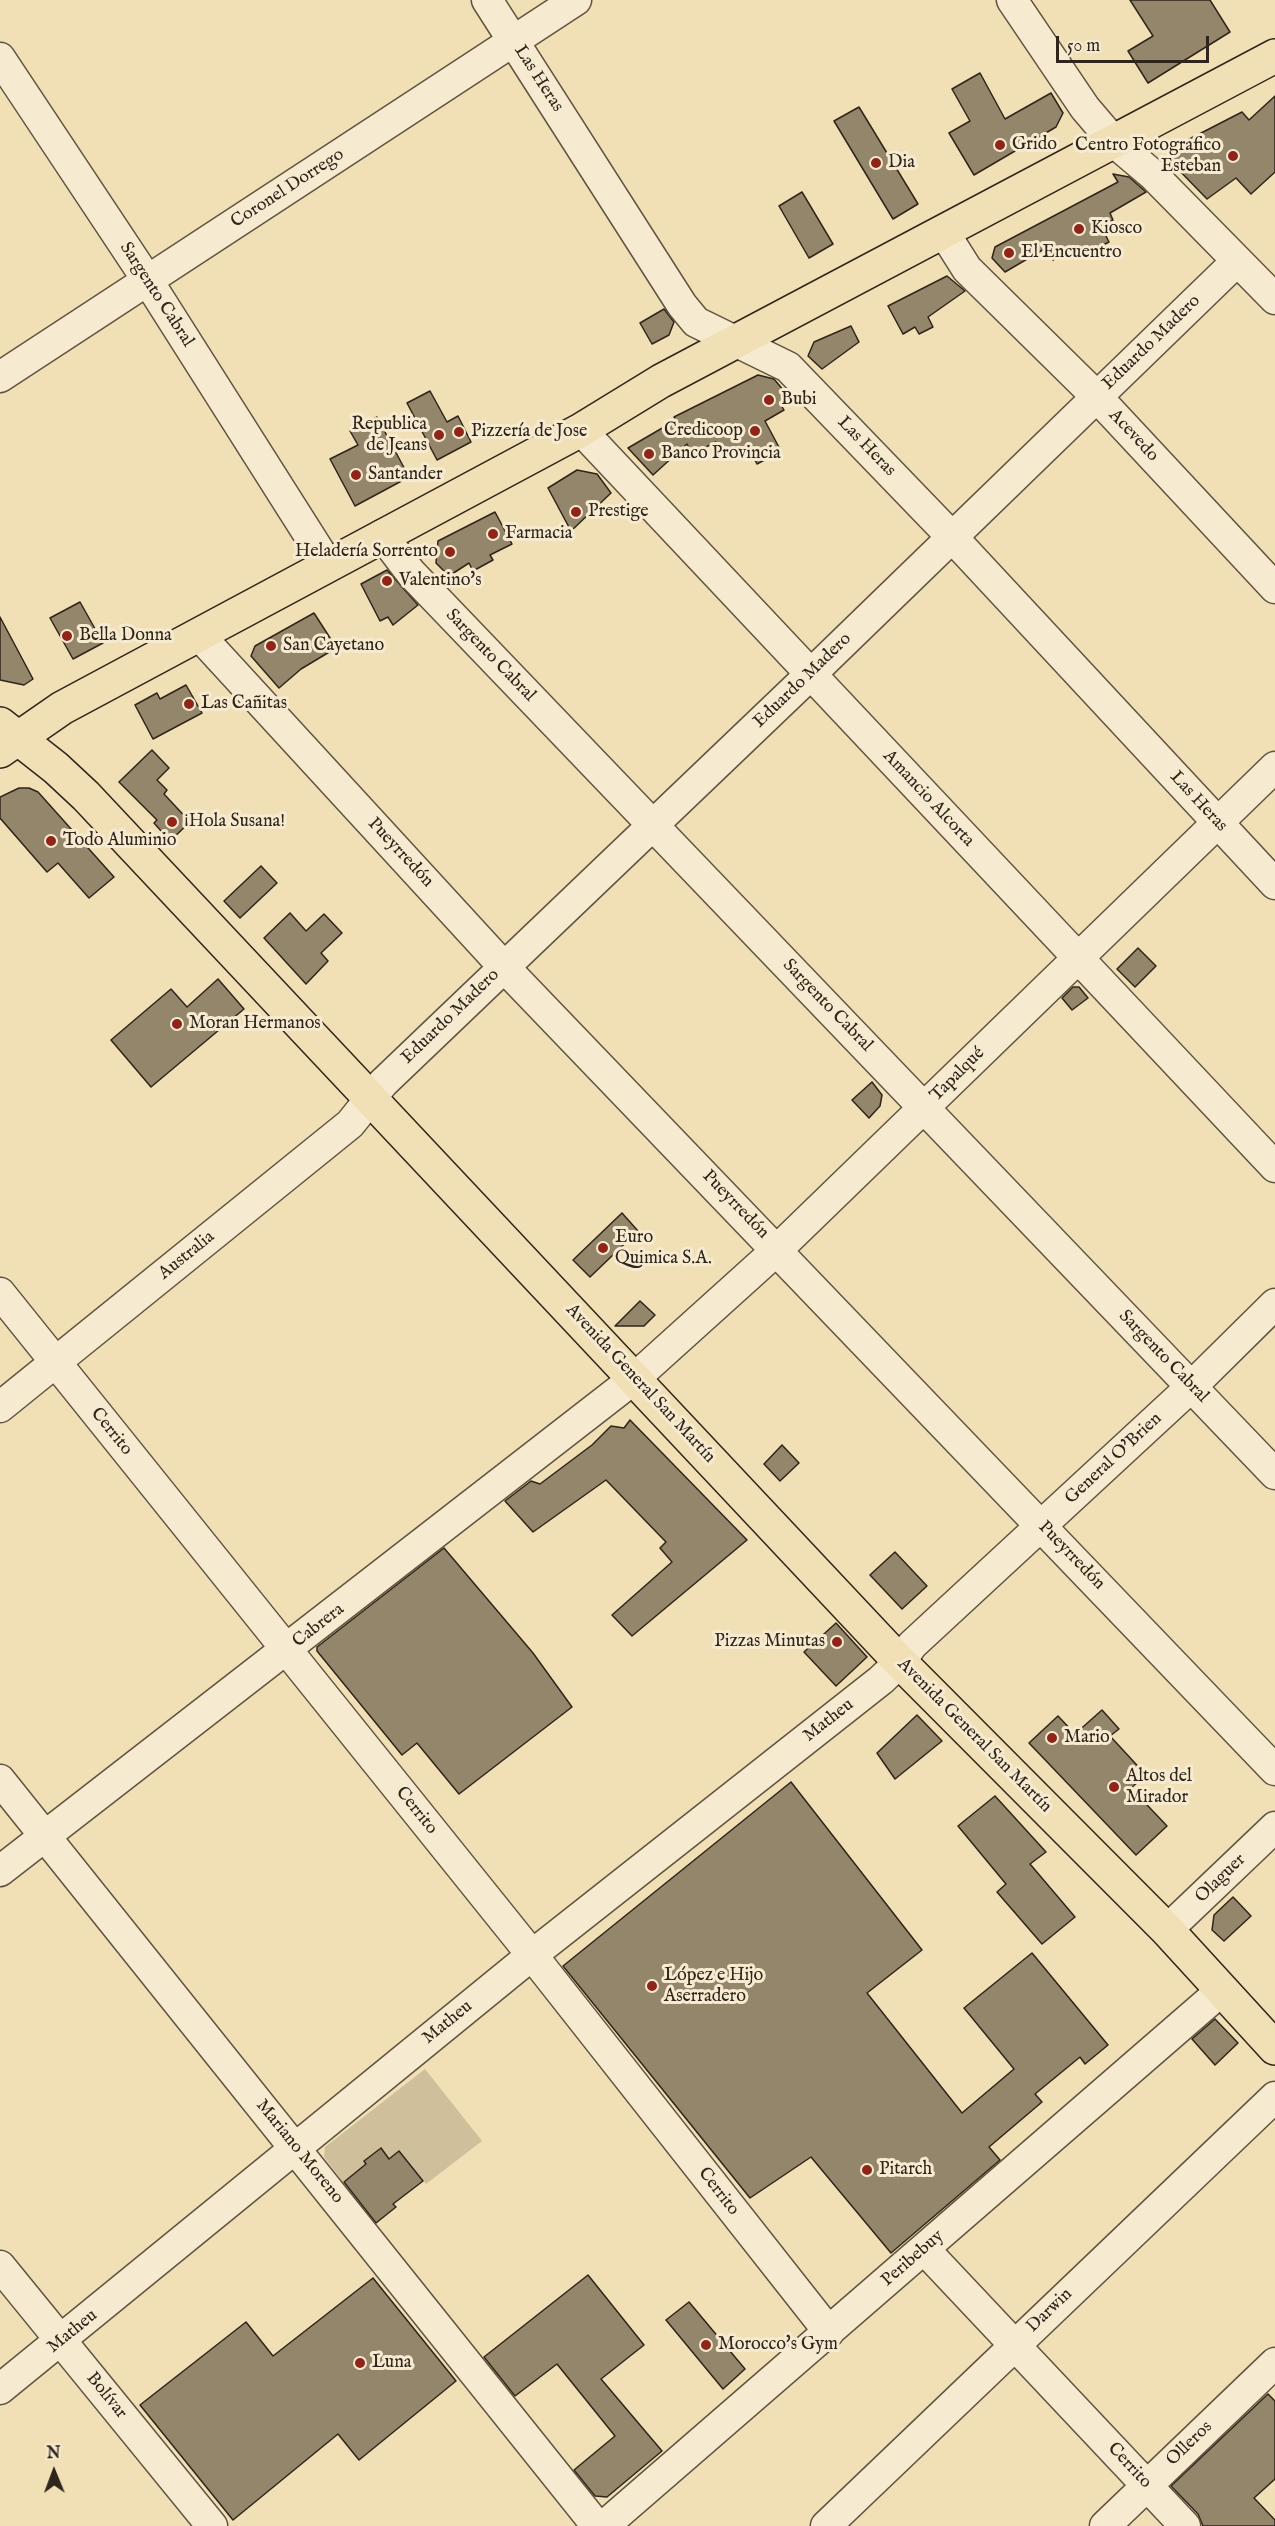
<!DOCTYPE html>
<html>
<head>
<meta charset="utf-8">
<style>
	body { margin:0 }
	#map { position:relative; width:1275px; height:2526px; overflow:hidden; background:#f1dfb6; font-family:"IM FELL English",serif }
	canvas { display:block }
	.north { position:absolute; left:24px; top:2442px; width:60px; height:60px; -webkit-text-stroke:4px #f6ead0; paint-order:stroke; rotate:359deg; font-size:16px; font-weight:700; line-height:24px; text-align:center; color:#2f251a }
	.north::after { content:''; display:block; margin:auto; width:21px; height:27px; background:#2f251a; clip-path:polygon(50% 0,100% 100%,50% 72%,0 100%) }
	.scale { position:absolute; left:1056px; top:36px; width:153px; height:27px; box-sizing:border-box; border:3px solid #2f251a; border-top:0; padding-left:8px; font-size:18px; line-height:21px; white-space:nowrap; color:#2f251a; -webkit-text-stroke:4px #f6ead0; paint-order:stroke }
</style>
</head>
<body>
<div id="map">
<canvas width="1275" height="2526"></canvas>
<div class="north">N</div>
<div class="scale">50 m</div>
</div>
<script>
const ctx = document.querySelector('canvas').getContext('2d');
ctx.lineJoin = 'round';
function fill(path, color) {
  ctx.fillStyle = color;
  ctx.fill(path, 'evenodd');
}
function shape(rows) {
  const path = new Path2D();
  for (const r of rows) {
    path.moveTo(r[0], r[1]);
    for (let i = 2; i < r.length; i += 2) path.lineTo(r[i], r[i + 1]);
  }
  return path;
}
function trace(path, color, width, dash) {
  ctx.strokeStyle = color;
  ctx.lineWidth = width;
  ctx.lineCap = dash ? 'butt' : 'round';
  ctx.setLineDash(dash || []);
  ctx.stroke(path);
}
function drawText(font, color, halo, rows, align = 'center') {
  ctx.font = font + ' "IM FELL English",serif';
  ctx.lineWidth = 6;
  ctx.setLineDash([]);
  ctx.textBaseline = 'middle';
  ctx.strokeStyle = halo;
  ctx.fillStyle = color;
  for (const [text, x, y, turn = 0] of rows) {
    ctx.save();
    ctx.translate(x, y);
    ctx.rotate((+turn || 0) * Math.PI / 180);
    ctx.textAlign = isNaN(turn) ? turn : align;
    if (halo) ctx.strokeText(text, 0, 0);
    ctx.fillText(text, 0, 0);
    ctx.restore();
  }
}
fill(shape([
	[425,2069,482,2141,426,2184,400,2151,389,2159,380,2148,364,2161,366,2165,343,2182,324,2157,325,2147]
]), '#d0bf9b');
const building = shape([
	[1130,0,1210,0,1230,32,1148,83,1128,51,1153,36,1130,0],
	[980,73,1005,119,1051,93,1063,113,1056,127,974,175,949,133,970,121,952,89,980,73],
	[1275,96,1275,172,1251,194,1236,178,1207,199,1172,163,1174,161,1168,155,1173,152,1170,149,1242,112,1249,120,1275,96],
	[859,107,918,204,893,219,834,121,859,107],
	[1113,174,1129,177,1146,192,1110,213,1113,220,1101,226,1109,242,1083,255,1079,246,1053,260,1046,248,1005,272,992,258,995,247,1118,182,1113,174],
	[802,192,833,244,809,258,779,206,802,192],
	[947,276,965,291,928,317,933,327,919,334,915,327,903,334,888,306,947,276],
	[664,309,674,322,669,335,652,344,640,323,664,309],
	[851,326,859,342,822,369,808,356,814,342,851,326],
	[758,375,774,379,789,397,780,403,784,410,765,421,781,451,757,464,748,447,725,458,716,442,692,454,687,444,653,475,628,448,676,420,674,417,758,375],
	[430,391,447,422,458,416,471,442,437,460,407,403,430,391],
	[377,417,409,477,355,506,330,459,358,445,350,431,377,417],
	[577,470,597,474,611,493,571,531,548,488,577,470],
	[495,512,512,544,490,555,493,560,473,571,469,563,449,576,436,563,438,541,495,512],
	[387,570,418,605,393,625,388,617,380,621,361,584,387,570],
	[80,602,103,643,73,659,50,618,80,602],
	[314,613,332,641,327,644,331,651,301,669,279,688,251,656,255,646,314,613],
	[0,617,33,679,24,685,0,680,0,617],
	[186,685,202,713,153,739,135,705,157,693,160,699,186,685],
	[152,750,169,768,157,780,167,790,164,794,190,822,170,841,154,823,157,820,119,782,152,750],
	[19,788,29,788,38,792,114,877,89,898,58,863,47,872,0,818,0,797,19,788],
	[261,866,277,883,240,918,224,901,261,866],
	[290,913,306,931,324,914,342,933,321,953,328,961,306,984,264,938,290,913],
	[1138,948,1156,966,1135,987,1117,969,1138,948],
	[218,979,244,1009,151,1087,111,1040,171,989,187,1007,218,979],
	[1073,987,1079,987,1088,998,1072,1010,1062,998,1073,987],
	[872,1082,882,1095,880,1106,869,1118,852,1100,872,1082],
	[622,1213,638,1231,590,1277,573,1260,622,1213],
	[640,1301,655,1315,644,1326,615,1326,640,1301],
	[630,1420,747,1540,632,1636,612,1615,672,1562,660,1548,666,1542,606,1480,533,1532,505,1501,531,1481,540,1484,592,1445,611,1426,624,1428,630,1420],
	[782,1445,799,1463,780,1481,764,1464,782,1445],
	[444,1548,533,1653,572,1707,459,1794,417,1743,402,1755,317,1651,317,1647,444,1548],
	[895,1552,927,1586,902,1609,870,1575,895,1552],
	[836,1623,867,1657,836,1686,804,1652,836,1623],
	[1102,1710,1119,1729,1110,1736,1146,1775,1131,1788,1167,1826,1136,1855,1029,1743,1058,1716,1075,1734,1102,1710],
	[917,1715,942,1741,895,1779,877,1753,917,1715],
	[791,1782,922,1950,867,1993,962,2113,1014,2069,964,2008,1032,1953,1108,2045,1085,2064,1080,2057,1035,2094,1042,2102,989,2147,1000,2160,891,2253,811,2157,750,2198,563,1966,791,1782],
	[995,1796,1046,1852,1030,1864,1075,1917,1042,1944,997,1892,1006,1884,958,1826,995,1796],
	[1233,1897,1251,1916,1224,1941,1212,1930,1214,1915,1233,1897],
	[1215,2019,1238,2043,1215,2065,1192,2039,1215,2019],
	[381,2148,389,2159,399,2151,423,2181,393,2204,396,2207,376,2223,344,2182,366,2164,364,2161,381,2148],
	[588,2275,644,2345,601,2379,662,2451,607,2497,595,2496,574,2470,615,2436,557,2364,515,2396,484,2357,588,2275],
	[373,2278,456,2381,359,2460,338,2434,233,2520,140,2405,246,2322,273,2356,373,2278],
	[689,2302,745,2369,723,2389,666,2320,689,2302],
	[1268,2394,1275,2401,1275,2479,1254,2498,1275,2520,1275,2526,1203,2526,1198,2514,1171,2486,1268,2394]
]);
fill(building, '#94866b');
trace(building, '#2f251a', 1.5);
const minor = shape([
	[487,0,682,305,696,322,788,367,952,537,1275,884],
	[1012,0,1085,108,1114,142,1153,175,1275,299],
	[0,58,148,281,328,565],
	[943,231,967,269,1096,396,1275,588],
	[0,377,576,0],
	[581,430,1275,1167],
	[382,535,411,573,1275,1474],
	[199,635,504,967,1275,1770],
	[0,1293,532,1955,829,2332],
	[0,1407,350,1124,383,1083,811,674,1236,262],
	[0,1780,597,2526],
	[0,1871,635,1378,778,1249,1275,767],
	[1167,1930,1275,1827],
	[924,2249,1185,2526],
	[0,2266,212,2526],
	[0,2389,532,1955,881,1680,900,1662,912,1645,1191,1387,1275,1304],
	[604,2526,1221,1991],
	[826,2526,1275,2097],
	[1105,2526,1275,2363]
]);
const major = shape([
	[0,724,56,768,86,796,900,1662,1167,1930,1275,2048]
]);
const highway = shape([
	[0,751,62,708,581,430,661,381,1275,56]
]);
trace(minor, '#605441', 33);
trace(major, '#2f251a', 36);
trace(highway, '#2f251a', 36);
trace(minor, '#f6ead0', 30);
trace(major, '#f1dfb6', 33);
trace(highway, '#f1dfb6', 33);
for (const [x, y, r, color] of [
	[1000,145,6,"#8f2418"],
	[1233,156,6,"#8f2418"],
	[876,163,6,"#8f2418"],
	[1079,229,6,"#8f2418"],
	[1009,253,6,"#8f2418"],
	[769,400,6,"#8f2418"],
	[755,431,6,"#8f2418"],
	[459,432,6,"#8f2418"],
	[439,435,6,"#8f2418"],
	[649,454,6,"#8f2418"],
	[356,475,6,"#8f2418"],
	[576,512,6,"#8f2418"],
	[493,534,6,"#8f2418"],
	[450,552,6,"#8f2418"],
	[387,581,6,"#8f2418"],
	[67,636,6,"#8f2418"],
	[271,646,6,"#8f2418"],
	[189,704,6,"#8f2418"],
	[172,822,6,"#8f2418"],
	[51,841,6,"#8f2418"],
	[177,1024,6,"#8f2418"],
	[603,1248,6,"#8f2418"],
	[837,1642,6,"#8f2418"],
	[1052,1738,6,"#8f2418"],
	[1114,1787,6,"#8f2418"],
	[652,1986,6,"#8f2418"],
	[867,2170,6,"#8f2418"],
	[706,2345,6,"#8f2418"],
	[360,2363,6,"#8f2418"]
]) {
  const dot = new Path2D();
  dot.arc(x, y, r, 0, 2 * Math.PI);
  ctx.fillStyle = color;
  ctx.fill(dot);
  trace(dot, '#f6ead0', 2);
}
drawText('18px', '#2f251a', '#f6ead0', [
	["Las Heras",538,79,57],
	["Coronel Dorrego",288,189,-33],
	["Sargento Cabral",156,295,57],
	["Eduardo Madero",1152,343,-44],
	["Acevedo",1133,436,47],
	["Las Heras",866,447,46],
	["Sargento Cabral",490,656,46],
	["Eduardo Madero",803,681,-44],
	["Amancio Alcorta",928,799,47],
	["Las Heras",1198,802,47],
	["Pueyrredón",400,853,47],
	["Sargento Cabral",827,1006,46],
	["Eduardo Madero",451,1017,-44],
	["Tapalqué",958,1075,-45],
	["Pueyrredón",735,1205,46],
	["Australia",187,1256,-39],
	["Sargento Cabral",1163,1357,46],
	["Avenida General San Martín",640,1384,47],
	["Cerrito",111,1432,51],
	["General O'Brien",1114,1459,-43],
	["Pueyrredón",1071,1556,46],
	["Cabrera",319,1626,-38],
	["Matheu",829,1721,-38],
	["Avenida General San Martín",974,1736,45],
	["Cerrito",416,1811,51],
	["Olaguer",1221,1879,-44],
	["Matheu",448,2023,-39],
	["Mariano Moreno",299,2152,51],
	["Cerrito",718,2192,52],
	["Peribebuy",913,2259,-41],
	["Darwin",1050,2311,-44],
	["Matheu",73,2332,-39],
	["Bolívar",106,2396,51],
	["Olleros",1190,2444,-44],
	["Cerrito",1129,2466,47]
]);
drawText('18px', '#2f251a', '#f6ead0', [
	["Grido",1012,145],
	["Centro Fotografico",1221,146,"right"],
	["Esteban",1221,167,"right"],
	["Dia",888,163],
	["Kiosco",1091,229],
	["El Encuentro",1021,253],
	["Bubi",781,400],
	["Republica",427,425,"right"],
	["de Jeans",427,446,"right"],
	["Credicoop",743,431,"right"],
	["Pizzería de Jose",471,432],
	["Banco Provincia",661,454],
	["Santander",368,475],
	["Prestige",588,512],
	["Farmacia",505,534],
	["Heladería Sorrento",438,552,"right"],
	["Valentino's",399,581],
	["Bella Donna",79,636],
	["San Cayetano",283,646],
	["Las Cañitas",201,704],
	["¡Hola Susana!",184,822],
	["Todo Aluminio",63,841],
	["Moran Hermanos",189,1024],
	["Euro",615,1238],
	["Quimica S.A.",615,1259],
	["Pizzas Minutas",825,1642,"right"],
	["Mario",1064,1738],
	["Altos del",1126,1777],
	["Mirador",1126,1798],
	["López e Hijo",664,1976],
	["Aserradero",664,1997],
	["Pitarch",879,2170],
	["Morocco's Gym",718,2345],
	["Luna",372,2363]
], 'left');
</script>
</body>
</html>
